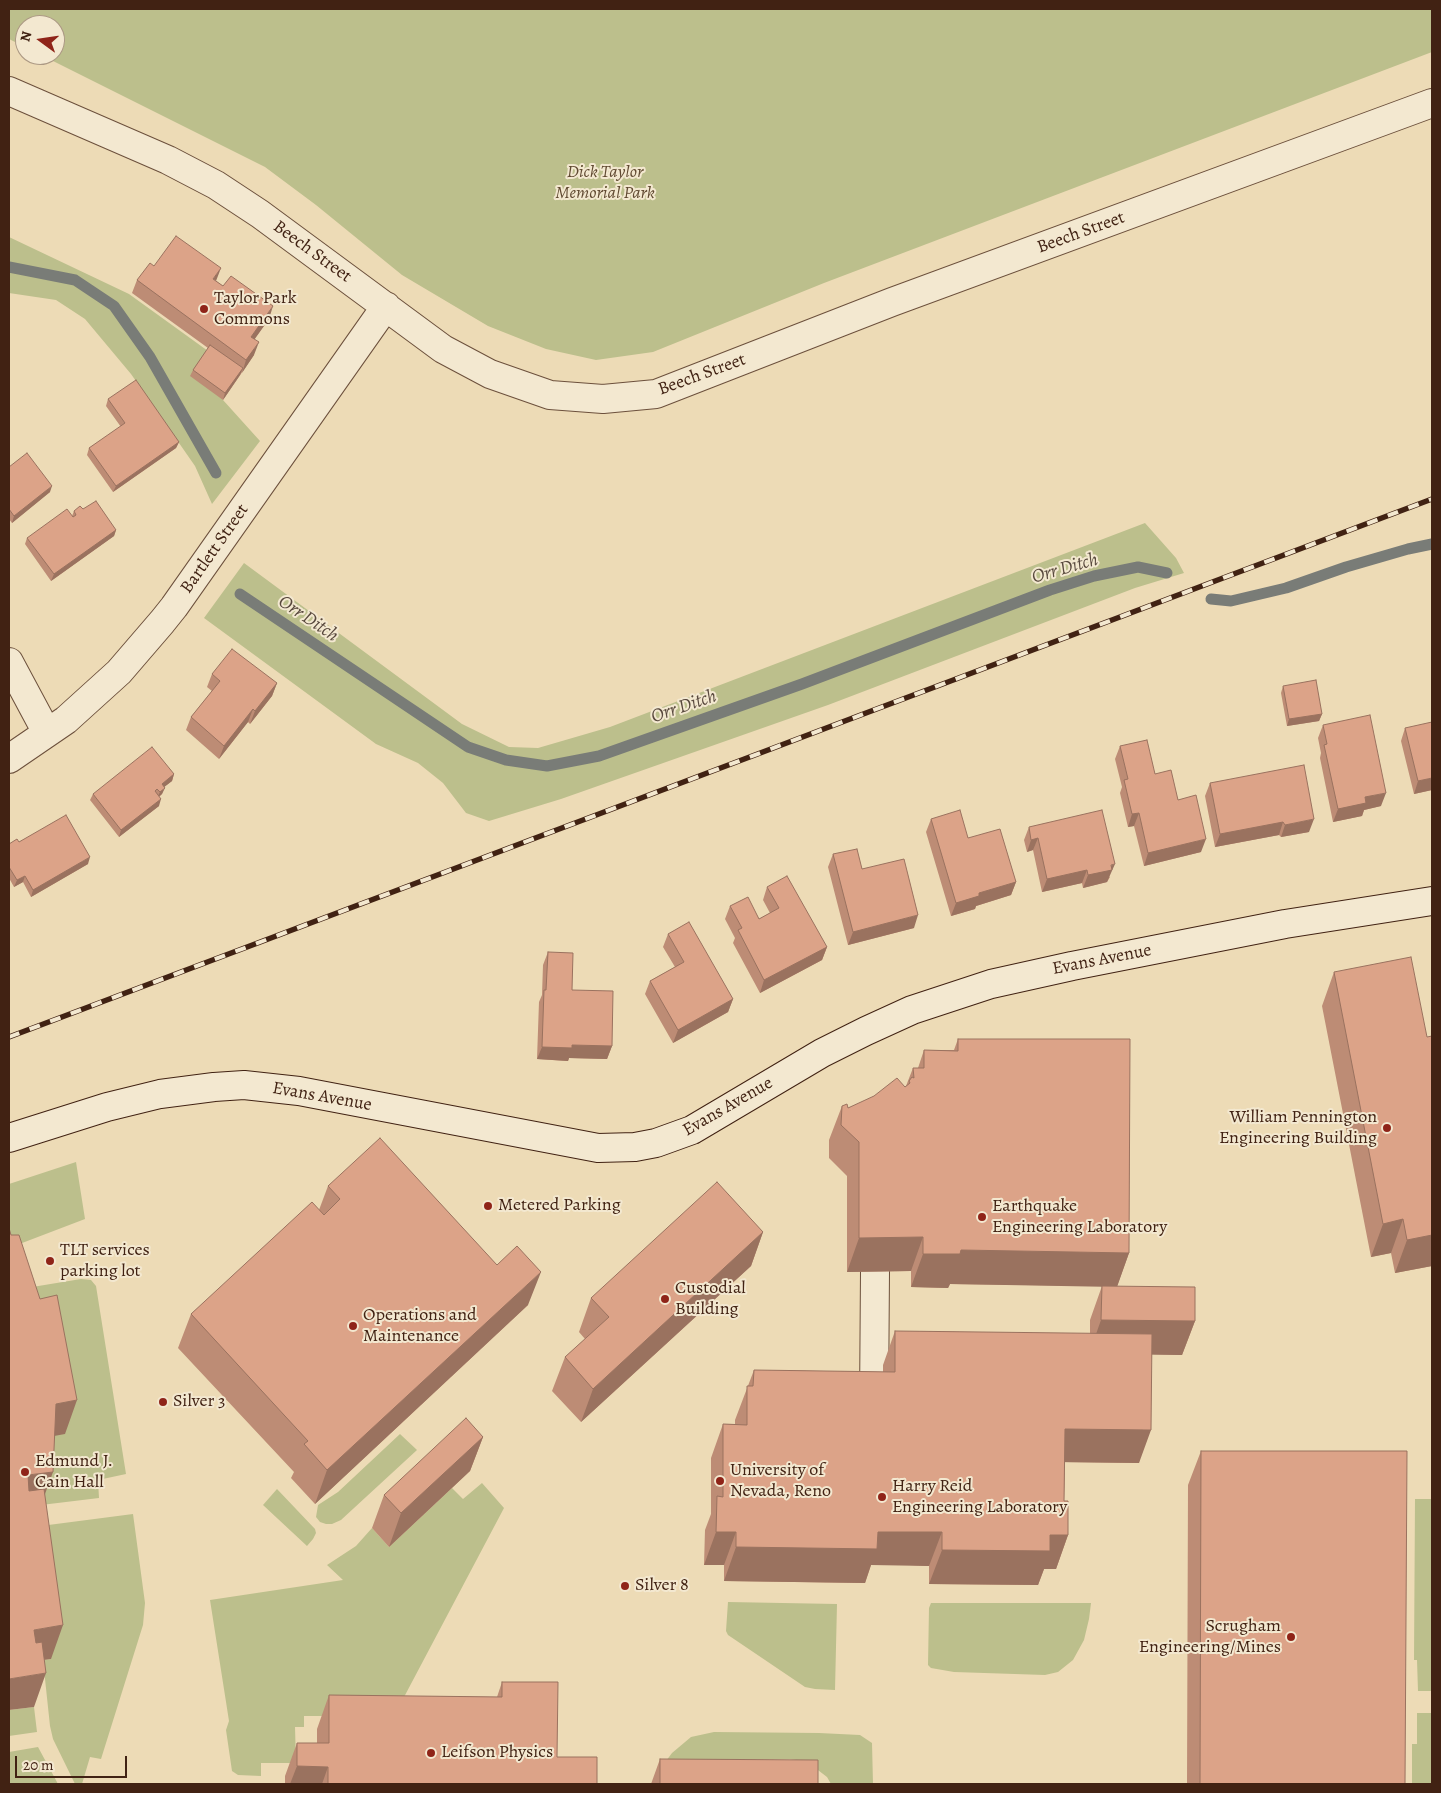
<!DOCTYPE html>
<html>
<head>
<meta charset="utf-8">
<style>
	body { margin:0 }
	#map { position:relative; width:1441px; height:1793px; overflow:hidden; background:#eddbb6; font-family:Alegreya,serif }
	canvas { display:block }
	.frame { position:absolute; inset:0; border:10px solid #412213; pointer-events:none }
	.north { position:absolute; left:15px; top:15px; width:50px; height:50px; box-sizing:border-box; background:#f3e8d0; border:1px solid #ac9984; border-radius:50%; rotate:284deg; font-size:14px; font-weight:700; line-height:20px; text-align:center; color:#412213 }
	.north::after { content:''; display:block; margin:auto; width:18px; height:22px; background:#8f2418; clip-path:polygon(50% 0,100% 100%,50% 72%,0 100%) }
	.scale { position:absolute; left:15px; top:1756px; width:112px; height:22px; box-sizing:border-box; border:2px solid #412213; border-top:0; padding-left:6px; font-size:15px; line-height:18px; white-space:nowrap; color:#412213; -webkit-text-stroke:4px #f3e8d0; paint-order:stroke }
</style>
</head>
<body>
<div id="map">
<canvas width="1441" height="1793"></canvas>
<div class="frame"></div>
<div class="north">N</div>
<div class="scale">20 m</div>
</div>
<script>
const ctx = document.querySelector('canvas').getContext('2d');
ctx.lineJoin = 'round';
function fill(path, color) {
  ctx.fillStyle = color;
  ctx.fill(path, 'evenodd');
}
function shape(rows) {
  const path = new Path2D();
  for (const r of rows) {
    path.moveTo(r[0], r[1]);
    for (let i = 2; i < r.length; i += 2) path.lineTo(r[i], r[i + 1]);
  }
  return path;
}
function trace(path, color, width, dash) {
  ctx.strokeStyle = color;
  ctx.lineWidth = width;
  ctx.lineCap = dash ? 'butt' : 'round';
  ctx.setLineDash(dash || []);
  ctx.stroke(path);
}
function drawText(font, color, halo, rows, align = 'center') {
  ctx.font = font + ' Alegreya,serif';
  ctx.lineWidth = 4;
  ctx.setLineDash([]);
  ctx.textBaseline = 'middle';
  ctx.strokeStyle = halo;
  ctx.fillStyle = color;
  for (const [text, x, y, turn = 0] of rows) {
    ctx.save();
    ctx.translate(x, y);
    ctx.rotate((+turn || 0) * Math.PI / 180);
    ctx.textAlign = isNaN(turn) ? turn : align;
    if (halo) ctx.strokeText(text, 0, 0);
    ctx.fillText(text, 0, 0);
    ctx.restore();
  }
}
fill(shape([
	[9,9,1432,9,1432,52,824,283,653,352,596,360,546,349,488,326,402,275,316,205,265,167,41,55,55,55,55,25,25,25,25,47,9,39],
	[9,237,129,294,208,351,223,400,260,441,212,504,195,466,131,374,85,319,56,300,9,293],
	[1145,523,1176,558,1184,573,1135,588,828,705,561,799,489,821,466,813,443,783,418,763,376,744,204,618,244,563,462,724,509,747,538,748,610,727],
	[76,1162,85,1219,9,1248,9,1184],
	[81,1279,91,1280,96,1286,126,1474,98,1480,99,1498,41,1505,14,1290],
	[400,1434,417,1450,341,1520,332,1524,326,1524,320,1522,316,1517,318,1505,338,1492],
	[482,1483,504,1508,394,1716,304,1716,304,1727,295,1727,296,1763,261,1763,261,1776,238,1775,232,1771,226,1730,229,1721,210,1600,343,1580,327,1565,356,1546,372,1528,389,1547,452,1488,463,1499],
	[277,1489,315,1529,316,1533,313,1539,307,1546,263,1505],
	[1415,1499,1432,1499,1432,1691,1418,1691,1417,1660,1414,1660],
	[133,1514,145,1603,143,1625,101,1759,90,1757,82,1784,75,1784,53,1739,50,1726,43,1660,51,1659,33,1527],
	[728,1602,837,1604,835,1690,815,1689,805,1687,728,1635,726,1631],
	[931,1603,1091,1603,1089,1619,1084,1640,1073,1660,1058,1672,1045,1675,954,1672,931,1668,928,1665,929,1608],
	[34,1707,37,1732,9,1736,9,1710],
	[1417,1713,1432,1713,1432,1784,1412,1784,1412,1744,1417,1744],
	[714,1732,819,1733,860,1735,872,1743,873,1784,831,1784,827,1777,814,1767,802,1761,790,1759,666,1761,672,1753,691,1737],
	[38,1747,58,1784,9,1784,9,1752]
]), '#bcbf8c');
trace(shape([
	[9,267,75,280,114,306,150,357,216,473],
	[240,594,468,747,506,760,547,766,599,756,802,684,1050,590,1094,576,1138,567,1167,573],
	[1211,599,1231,601,1286,588,1346,567,1408,549,1432,544]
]), '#797c77', 11);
const street = shape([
	[9,91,168,160,216,185,260,214,443,349,490,374,550,395,603,399,656,394,892,302,1432,103],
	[9,662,47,733],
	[9,759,66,720,119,672,162,622,174,607,386,306],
	[874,1405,875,1271]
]);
const secondary = shape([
	[9,1138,107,1107,160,1094,214,1087,244,1085,299,1091,598,1148,635,1147,656,1143,692,1130,822,1053,866,1031,912,1010,991,984,1072,966,1285,924,1432,901]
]);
trace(street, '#6c503c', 30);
trace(secondary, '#412213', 30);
trace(street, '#f3e8d0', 28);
trace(secondary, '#f3e8d0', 28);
const rail = shape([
	[9,1037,1432,499]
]);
trace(rail, '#412213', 5.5);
trace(rail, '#f3e8d0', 4, [11]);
fill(shape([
	[154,266,216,281,269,319,254,339,254,355,223,400,190,376,193,370,208,348,132,293,137,280],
	[108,399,179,442,176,448,113,492,87,455,89,448,121,427,106,406],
	[9,467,50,492,12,523,9,519],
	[83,509,116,530,114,536,51,581,25,544,27,538,72,516,74,511],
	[212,674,277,683,272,696,250,724,248,722,219,759,186,730,191,717,212,691,207,687],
	[1283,686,1322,714,1319,721,1287,726,1281,693],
	[1323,725,1381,806,1364,810,1362,816,1333,822,1320,758,1321,753,1318,738],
	[1405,728,1432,790,1414,794,1401,741],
	[1120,746,1178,800,1201,852,1144,866,1134,826,1128,827,1120,793,1122,787,1115,759],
	[174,774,172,781,164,787,162,794,159,797,159,806,119,837,90,800,93,794],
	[1210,783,1309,832,1281,837,1279,835,1215,847,1205,796],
	[931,819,968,838,1016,882,1011,895,976,906,975,909,951,916,926,832],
	[1029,827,1110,877,1107,882,1083,888,1082,883,1042,892,1033,850,1027,852,1024,840],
	[19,842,88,864,31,897,23,882,14,887,9,878,9,844],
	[833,854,862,869,914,928,848,945,828,867],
	[767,887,827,947,822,960,760,993,733,943,735,938,725,919,730,906,759,919,770,913,763,900],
	[668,934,733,999,728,1012,673,1043,645,994,650,981,675,967,663,947],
	[548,952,572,990,612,1046,607,1059,569,1058,568,1061,537,1059,539,1002,542,995,543,965],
	[1334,972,1427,1037,1432,1266,1395,1273,1391,1253,1371,1257,1322,1006],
	[958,1039,1129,1253,1117,1286,1195,1321,1182,1355,1152,1354,1139,1463,1065,1462,1064,1501,1068,1535,1056,1569,1044,1569,1038,1585,929,1584,929,1566,910,1565,871,1565,865,1583,724,1581,724,1565,704,1565,705,1530,711,1514,711,1458,723,1424,735,1424,735,1420,754,1370,883,1372,883,1365,895,1331,1090,1334,1090,1320,1102,1286,950,1284,948,1288,911,1287,911,1271,847,1272,847,1176,829,1158,829,1140,842,1106,848,1108,905,1087,906,1086,913,1068,918,1068,924,1050,954,1050],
	[328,1186,528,1305,315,1504,291,1478,294,1472,178,1348,191,1314,319,1210],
	[763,1232,751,1266,581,1422,552,1391,565,1357,585,1339,579,1332,591,1298],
	[483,1437,470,1471,389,1547,372,1528,384,1495],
	[1201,1451,1405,1784,1187,1784,1188,1485],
	[502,1682,557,1757,597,1784,285,1784,285,1776,297,1743,317,1743,317,1729,329,1695,497,1697],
	[660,1759,818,1784,651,1784]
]), '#bd8c75');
fill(shape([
	[221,268,216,281,213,279],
	[273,306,269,319,247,350,251,337],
	[259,342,254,355,242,373,246,360],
	[243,368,240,375,223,400,225,393],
	[179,442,176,448,113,492,116,486],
	[52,486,50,492,12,523,14,516],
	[116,530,114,536,51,581,54,574],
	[277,683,272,696,250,724,255,711],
	[253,709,248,722,219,759,224,746],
	[1322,714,1319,721,1287,726,1289,719],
	[174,774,172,781,159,791,162,784],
	[1432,778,1432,790,1414,794,1418,781],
	[165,788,162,794,157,798,160,792],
	[1386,793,1381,806,1364,810,1362,816,1333,822,1338,809,1365,797],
	[161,799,159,806,119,837,121,830],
	[1139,813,1134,826,1128,827,1132,814],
	[1314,819,1309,832,1281,837,1285,825],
	[1283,822,1279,835,1215,847,1220,834],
	[1038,838,1033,850,1027,852,1031,840],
	[1206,839,1201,852,1144,866,1148,853],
	[90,857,88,864,31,897,33,890],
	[1115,864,1107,882,1083,888,1088,875],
	[1087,870,1082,883,1042,892,1047,879],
	[25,876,23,882,14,887,17,880],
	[1016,882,1011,895,976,906,975,909,951,916,956,903,979,893],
	[918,915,914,928,848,945,853,932],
	[827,947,822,960,760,993,764,980],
	[733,999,728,1012,673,1043,678,1030],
	[572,1045,612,1046,607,1059,569,1058,568,1061,537,1059,542,1047],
	[1403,1219,1391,1253,1371,1257,1383,1224],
	[763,1232,751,1266,581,1422,593,1389],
	[1432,1235,1432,1266,1395,1273,1407,1240],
	[923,1237,911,1271,847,1272,859,1238],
	[961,1250,1129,1253,1117,1287,950,1284,948,1288,911,1287,923,1254],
	[541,1272,528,1305,315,1504,327,1470],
	[1101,1320,1195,1321,1182,1355,1089,1354],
	[77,1400,65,1434,43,1438,56,1404],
	[1065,1429,1151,1430,1139,1463,1053,1462],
	[483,1437,470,1471,389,1547,401,1513],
	[53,1472,41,1505,15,1509,28,1475],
	[716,1532,736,1532,724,1565,704,1565],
	[878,1532,942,1532,929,1566,871,1565,865,1583,724,1581,736,1547],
	[1050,1535,1068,1535,1056,1569,1044,1569,1038,1585,929,1584,942,1550],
	[63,1625,51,1659,22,1663,34,1630],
	[46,1673,34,1707,9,1710,9,1679],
	[297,1766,328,1767,322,1784,290,1784]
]), '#9a725f');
const building = shape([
	[176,236,221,268,213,279,223,286,231,276,273,306,251,337,259,342,246,360,137,280,150,263,154,266,176,236],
	[210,345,243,368,225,393,193,370,210,345],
	[136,380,179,442,116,486,89,448,125,423,108,399,136,380],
	[27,453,52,486,14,516,9,509,9,467,27,453],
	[96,501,116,530,54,574,27,538,67,509,73,517,76,515,74,511,80,506,83,509,96,501],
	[232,649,277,683,255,711,253,709,224,746,191,717,220,681,212,674,232,649],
	[1316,680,1322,714,1289,719,1283,686,1316,680],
	[1370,715,1386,793,1365,797,1366,803,1338,809,1324,745,1327,744,1323,725,1370,715],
	[1432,722,1432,778,1418,781,1405,728,1432,722],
	[1147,740,1155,774,1171,770,1178,800,1196,795,1206,839,1148,853,1139,813,1132,814,1124,780,1128,779,1120,746,1147,740],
	[152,747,174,774,162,784,165,788,160,792,157,789,155,791,161,799,121,830,93,794,152,747],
	[1304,765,1314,819,1285,825,1283,822,1220,834,1210,783,1304,765],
	[960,810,968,838,1000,829,1016,882,979,893,979,896,956,903,931,819,960,810],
	[1102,810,1115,864,1111,865,1112,870,1088,875,1087,870,1047,879,1038,838,1031,840,1029,827,1102,810],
	[66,815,90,857,33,890,25,876,17,880,9,867,9,844,17,839,19,842,66,815],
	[857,849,862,869,904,859,918,915,853,932,833,854,857,849],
	[787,876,827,947,764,980,738,930,742,928,730,906,748,897,759,919,779,908,767,887,787,876],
	[689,922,733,999,678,1030,650,981,684,962,668,934,689,922],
	[548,952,573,953,572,990,613,991,612,1046,572,1045,572,1048,542,1047,544,990,546,990,548,952],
	[1411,957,1427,1037,1432,1036,1432,1235,1407,1240,1403,1219,1383,1224,1334,972,1411,957],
	[958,1039,1130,1039,1129,1253,961,1250,960,1254,923,1254,923,1237,859,1238,859,1142,841,1125,842,1106,847,1104,848,1108,874,1096,897,1078,905,1087,910,1083,909,1081,912,1077,914,1078,913,1068,924,1068,924,1050,958,1051,958,1039],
	[380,1138,497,1265,517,1246,541,1272,327,1470,304,1444,308,1441,191,1314,312,1202,324,1215,340,1199,328,1186,380,1138],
	[717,1182,763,1232,593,1389,565,1357,609,1317,591,1298,717,1182],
	[9,1228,11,1235,19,1235,40,1299,57,1295,77,1400,56,1404,53,1472,28,1475,29,1491,44,1489,63,1625,34,1630,36,1643,42,1642,46,1673,9,1679,9,1228],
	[1102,1286,1195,1287,1195,1321,1101,1320,1102,1286],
	[895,1331,1152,1334,1151,1430,1065,1429,1064,1501,1068,1501,1068,1535,1050,1535,1050,1551,942,1550,942,1532,878,1532,877,1549,736,1547,736,1532,716,1532,717,1496,723,1497,723,1424,747,1425,747,1386,753,1386,754,1370,895,1372,895,1331],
	[466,1418,483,1437,401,1513,384,1495,466,1418],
	[1201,1451,1407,1451,1405,1784,1200,1784,1201,1451],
	[502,1682,558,1682,557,1757,597,1757,597,1784,328,1784,328,1767,297,1766,297,1743,329,1743,329,1695,502,1697,502,1682],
	[660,1759,818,1760,818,1784,660,1784,660,1759]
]);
fill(building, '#dca388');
trace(building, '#9a725f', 1);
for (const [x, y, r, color] of [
	[204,309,5,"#8f2418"],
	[1387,1128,5,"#8f2418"],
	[488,1206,5,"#8f2418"],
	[982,1217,5,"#8f2418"],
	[50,1261,5,"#8f2418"],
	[665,1299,5,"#8f2418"],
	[353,1326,5,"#8f2418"],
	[163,1402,5,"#8f2418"],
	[25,1472,5,"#8f2418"],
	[720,1481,5,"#8f2418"],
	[882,1497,5,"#8f2418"],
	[625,1586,5,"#8f2418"],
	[1291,1637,5,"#8f2418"],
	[431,1753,5,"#8f2418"]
]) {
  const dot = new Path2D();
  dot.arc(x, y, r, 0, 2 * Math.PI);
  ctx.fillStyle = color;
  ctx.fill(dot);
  trace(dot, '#f3e8d0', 2);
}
drawText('italic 18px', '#604931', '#f3e8d0', [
	["Dick Taylor",605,173],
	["Memorial Park",605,194]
]);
drawText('18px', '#412213', '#f3e8d0', [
	["Beech Street",1081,233,-20],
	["Beech Street",312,252,36],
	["Beech Street",702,375,-20],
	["Bartlett Street",215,549,-55],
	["Evans Avenue",1102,960,-11],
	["Evans Avenue",322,1097,10],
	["Evans Avenue",728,1107,-30]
]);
drawText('18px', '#412213', '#f3e8d0', [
	["Taylor Park",214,299],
	["Commons",214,320],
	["William Pennington",1377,1118,"right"],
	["Engineering Building",1377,1139,"right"],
	["Metered Parking",498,1206],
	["Earthquake",992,1207],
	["Engineering Laboratory",992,1228],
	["TLT services",60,1251],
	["parking lot",60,1272],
	["Custodial",675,1289],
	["Building",675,1310],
	["Operations and",363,1316],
	["Maintenance",363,1337],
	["Silver 3",173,1402],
	["Edmund J.",35,1462],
	["Cain Hall",35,1483],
	["University of",730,1471],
	["Nevada, Reno",730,1492],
	["Harry Reid",892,1487],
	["Engineering Laboratory",892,1508],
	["Silver 8",635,1586],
	["Scrugham",1281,1627,"right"],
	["Engineering/Mines",1281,1648,"right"],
	["Leifson Physics",441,1753]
], 'left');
drawText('italic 19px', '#58483d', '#f3e8d0', [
	["Orr Ditch",1065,569,-16],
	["Orr Ditch",308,619,34],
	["Orr Ditch",684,707,-19]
]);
</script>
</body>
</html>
